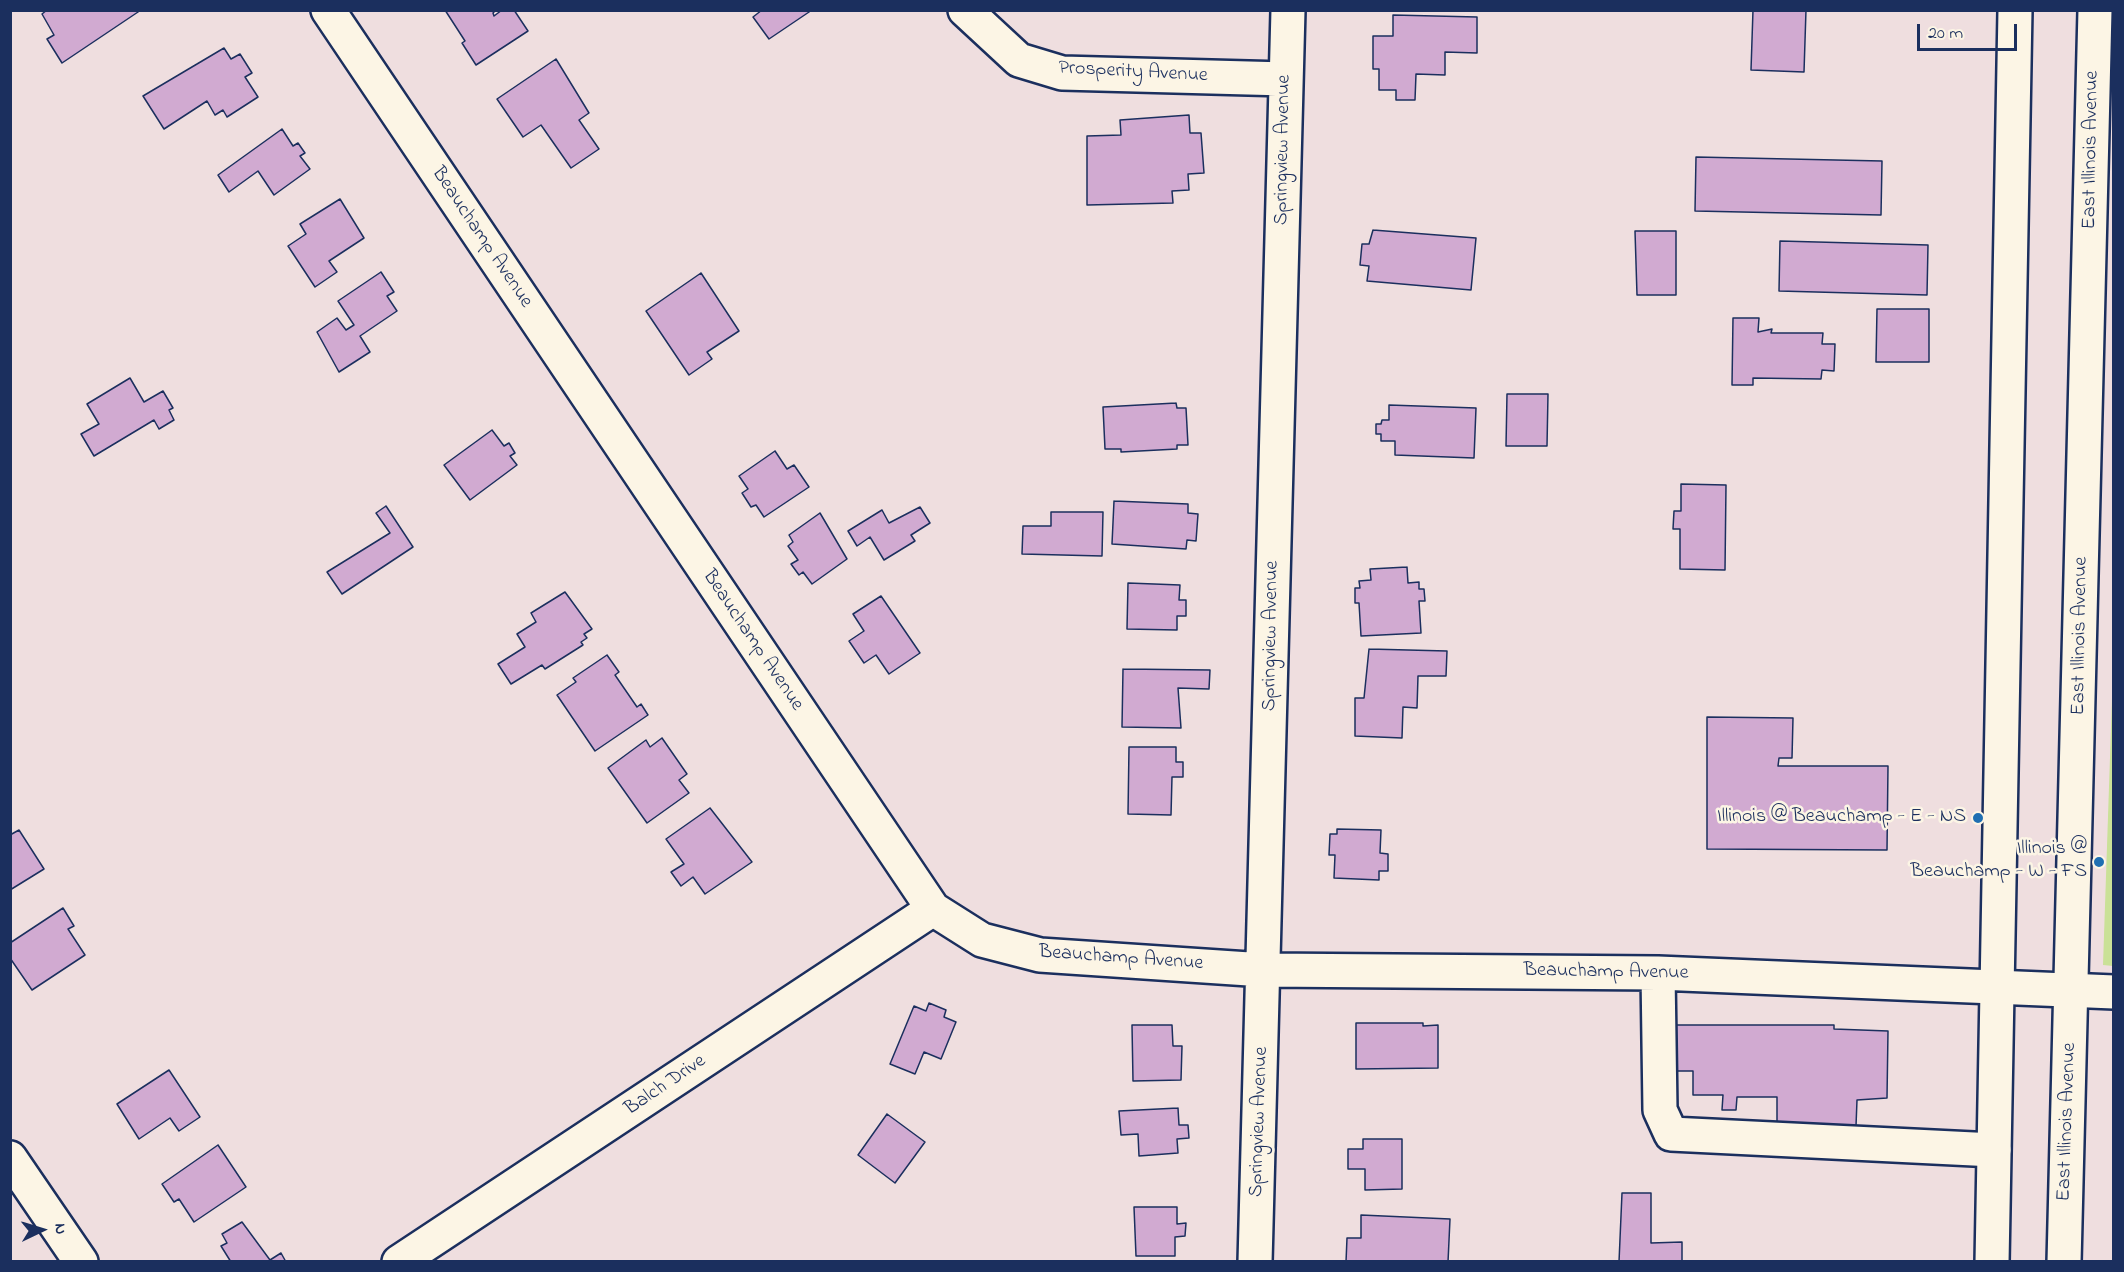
<!DOCTYPE html>
<html>
<head>
<meta charset="utf-8">
<style>
	body { margin:0 }
	#map { position:relative; width:2124px; height:1272px; overflow:hidden; background:#efdedf; font-family:"Indie Flower",sans-serif }
	canvas { display:block }
	.frame { position:absolute; inset:0; border:12px solid #1b2f5e; pointer-events:none }
	.north { position:absolute; left:12px; top:1200px; width:60px; height:60px; -webkit-text-stroke:4px #fcf5e5; paint-order:stroke; rotate:86deg; font-size:16px; font-weight:700; line-height:24px; text-align:center; color:#1b2f5e }
	.north::after { content:''; display:block; margin:auto; width:21px; height:27px; background:#1b2f5e; clip-path:polygon(50% 0,100% 100%,50% 72%,0 100%) }
	.scale { position:absolute; left:1917px; top:24px; width:100px; height:27px; box-sizing:border-box; border:3px solid #1b2f5e; border-top:0; padding-left:8px; font-size:18px; line-height:21px; white-space:nowrap; color:#1b2f5e; -webkit-text-stroke:4px #fcf5e5; paint-order:stroke }
</style>
</head>
<body>
<div id="map">
<canvas width="2124" height="1272"></canvas>
<div class="frame"></div>
<div class="north">N</div>
<div class="scale">20 m</div>
</div>
<script>
const ctx = document.querySelector('canvas').getContext('2d');
ctx.lineJoin = 'round';
function fill(path, color) {
  ctx.fillStyle = color;
  ctx.fill(path, 'evenodd');
}
function shape(rows) {
  const path = new Path2D();
  for (const r of rows) {
    path.moveTo(r[0], r[1]);
    for (let i = 2; i < r.length; i += 2) path.lineTo(r[i], r[i + 1]);
  }
  return path;
}
function trace(path, color, width, dash) {
  ctx.strokeStyle = color;
  ctx.lineWidth = width;
  ctx.lineCap = dash ? 'butt' : 'round';
  ctx.setLineDash(dash || []);
  ctx.stroke(path);
}
function drawText(font, color, halo, rows, align = 'center') {
  ctx.font = font + ' "Indie Flower",sans-serif';
  ctx.lineWidth = 5;
  ctx.setLineDash([]);
  ctx.textBaseline = 'middle';
  ctx.strokeStyle = halo;
  ctx.fillStyle = color;
  for (const [text, x, y, turn = 0] of rows) {
    ctx.save();
    ctx.translate(x, y);
    ctx.rotate((+turn || 0) * Math.PI / 180);
    ctx.textAlign = isNaN(turn) ? turn : align;
    if (halo) ctx.strokeText(text, 0, 0);
    ctx.fillText(text, 0, 0);
    ctx.restore();
  }
}
fill(shape([
	[2113,668,2113,966,2103,965]
]), '#cae197');
const building = shape([
	[47,10,141,10,62,63,47,39,54,35,42,14,47,10],
	[445,10,496,10,493,13,494,16,502,10,514,10,528,31,476,65,462,43,465,41,445,10],
	[762,10,812,10,769,39,753,17,762,10],
	[1753,10,1806,10,1804,72,1751,70,1753,10],
	[1393,15,1477,17,1477,53,1445,52,1445,75,1416,74,1415,100,1396,100,1396,90,1379,90,1379,69,1373,69,1373,36,1393,36,1393,15],
	[224,48,231,59,240,54,252,73,245,77,258,97,227,117,223,110,215,115,207,101,164,129,143,96,224,48],
	[556,59,589,113,579,120,599,149,571,168,541,125,523,137,497,99,556,59],
	[1189,115,1190,133,1201,133,1204,173,1188,174,1189,190,1172,191,1173,203,1087,205,1087,136,1121,135,1120,120,1189,115],
	[282,129,293,146,298,143,305,153,300,156,310,169,274,195,258,171,229,192,218,175,282,129],
	[1696,157,1882,161,1881,215,1695,211,1696,157],
	[340,199,364,238,329,261,337,272,315,287,288,246,306,234,300,224,340,199],
	[1373,230,1476,238,1471,290,1367,281,1369,266,1360,265,1362,244,1369,244,1373,230],
	[1635,231,1676,231,1676,295,1637,295,1635,231],
	[1780,241,1928,245,1927,295,1779,291,1780,241],
	[381,272,394,292,387,296,397,311,360,336,370,352,339,372,317,332,337,318,346,330,354,325,338,301,381,272],
	[701,273,739,331,707,352,712,359,689,375,646,311,701,273],
	[1877,309,1929,309,1929,362,1876,362,1877,309],
	[1733,318,1759,318,1758,332,1772,329,1771,333,1823,333,1822,344,1835,344,1834,371,1822,370,1821,379,1753,378,1753,385,1732,385,1733,318],
	[130,378,144,402,163,391,173,408,169,410,174,420,159,429,154,420,94,456,81,434,99,424,87,404,130,378],
	[1507,394,1548,394,1547,446,1506,446,1507,394],
	[1176,403,1177,408,1186,408,1188,445,1177,445,1177,449,1121,452,1121,449,1105,449,1103,407,1176,403],
	[1389,405,1476,408,1474,458,1395,455,1395,441,1381,441,1381,434,1376,434,1376,424,1381,424,1382,420,1389,420,1389,405],
	[492,430,504,446,509,443,515,453,510,456,517,465,470,500,444,465,492,430],
	[775,451,787,469,794,465,809,487,764,517,756,505,751,507,742,493,748,489,739,476,775,451],
	[1681,484,1726,485,1725,570,1680,569,1680,529,1673,529,1674,511,1681,511,1681,484],
	[1114,501,1188,504,1188,513,1198,514,1196,541,1187,540,1186,549,1112,544,1114,501],
	[386,506,413,547,342,594,327,572,390,533,376,513,386,506],
	[920,507,930,523,911,535,915,541,884,560,870,537,857,546,848,531,882,510,889,523,920,507],
	[1051,512,1103,512,1102,556,1022,554,1023,526,1051,526,1051,512],
	[820,513,847,559,812,584,803,572,799,575,791,564,798,560,788,546,793,542,789,535,820,513],
	[1407,567,1408,583,1419,582,1419,589,1424,589,1425,601,1419,601,1421,633,1361,636,1359,603,1355,603,1355,588,1360,588,1359,581,1371,580,1370,569,1407,567],
	[1128,583,1180,585,1179,600,1186,600,1186,616,1177,616,1177,630,1127,629,1128,583],
	[565,592,592,629,584,634,587,638,581,642,583,645,545,669,542,665,511,684,498,664,525,647,517,634,536,622,531,613,565,592],
	[881,596,920,653,889,674,876,655,864,663,849,641,864,631,853,614,881,596],
	[1369,649,1447,651,1446,676,1418,676,1417,708,1403,707,1402,738,1355,736,1355,698,1364,698,1369,649],
	[607,655,619,672,615,675,637,707,641,704,648,715,595,751,557,695,576,682,573,678,607,655],
	[1123,669,1210,670,1209,689,1178,688,1181,728,1122,727,1123,669],
	[1707,717,1793,718,1792,758,1779,758,1778,766,1888,766,1887,850,1707,849,1707,717],
	[662,738,687,774,679,780,689,793,647,823,608,768,646,740,650,747,662,738],
	[1129,747,1176,747,1176,762,1183,762,1183,777,1172,777,1171,815,1128,814,1129,747],
	[710,808,752,862,705,894,693,877,681,886,671,872,684,864,666,839,710,808],
	[1337,829,1381,830,1380,853,1388,854,1388,871,1379,871,1379,880,1334,878,1335,855,1329,855,1330,834,1337,834,1337,829],
	[19,830,44,869,10,890,10,835,19,830],
	[63,908,74,926,68,929,85,955,32,990,10,958,10,943,63,908],
	[929,1003,946,1010,944,1017,956,1022,941,1059,924,1052,915,1074,890,1064,914,1006,926,1011,929,1003],
	[1356,1023,1423,1023,1423,1026,1438,1025,1438,1068,1356,1069,1356,1023],
	[1132,1025,1172,1025,1173,1046,1182,1046,1181,1080,1133,1081,1132,1025],
	[1672,1025,1834,1025,1834,1029,1888,1031,1887,1098,1857,1100,1856,1126,1777,1126,1777,1097,1737,1097,1736,1110,1722,1110,1723,1095,1693,1095,1693,1071,1671,1071,1672,1025],
	[169,1070,200,1117,179,1131,170,1118,139,1139,117,1104,169,1070],
	[1178,1108,1179,1125,1188,1125,1189,1138,1177,1139,1178,1153,1139,1156,1138,1134,1121,1135,1119,1111,1178,1108],
	[887,1114,925,1142,895,1183,858,1155,887,1114],
	[1363,1139,1402,1139,1402,1189,1365,1190,1365,1169,1348,1169,1348,1149,1363,1149,1363,1139],
	[218,1145,246,1187,194,1222,179,1199,174,1202,162,1184,218,1145],
	[1622,1193,1651,1193,1651,1243,1682,1242,1682,1262,1619,1262,1622,1193],
	[1134,1207,1177,1207,1177,1224,1186,1223,1185,1236,1175,1237,1175,1256,1136,1256,1134,1207],
	[1361,1215,1450,1219,1448,1262,1346,1262,1347,1238,1361,1238,1361,1215],
	[242,1222,270,1260,281,1253,286,1262,231,1262,221,1246,227,1243,222,1234,242,1222]
]);
fill(building, '#d1aad1');
trace(building, '#1b2f5e', 1.5);
const minor = shape([
	[328,10,933,909,982,940,1040,955,1264,970,1658,973,2114,992],
	[965,10,1019,60,1062,73,1286,79],
	[1658,973,1660,1110,1671,1134,1994,1150],
	[10,1158,81,1262],
	[399,1262,933,909],
	[1255,1262,1288,10]
]);
const major = shape([
	[1992,1262,2015,10],
	[2064,1262,2095,10]
]);
trace(minor, '#1b2f5e', 38);
trace(major, '#1b2f5e', 38);
trace(minor, '#fcf5e5', 33);
trace(major, '#fcf5e5', 33);
for (const [x, y, r, color] of [
	[1978,818,6,"#1f6fb2"],
	[2099,862,6,"#1f6fb2"]
]) {
  const dot = new Path2D();
  dot.arc(x, y, r, 0, 2 * Math.PI);
  ctx.fillStyle = color;
  ctx.fill(dot);
  trace(dot, '#fcf5e5', 2);
}
drawText('20px', '#1b2f5e', '#fcf5e5', [
	["Prosperity Avenue",1133,73,3],
	["Springview Avenue",1284,150,-89],
	["East Illinois Avenue",2092,150,-89],
	["Beauchamp Avenue",481,238,56],
	["Springview Avenue",1272,636,-89],
	["East Illinois Avenue",2081,636,-89],
	["Beauchamp Avenue",752,641,56],
	["Beauchamp Avenue",1121,959,4],
	["Beauchamp Avenue",1606,973,1],
	["Balch Drive",666,1086,-34],
	["Springview Avenue",1260,1122,-88],
	["East Illinois Avenue",2068,1122,-88]
]);
drawText('20px', '#1b2f5e', '#fcf5e5', [
	["Illinois @ Beauchamp - E - NS",1966,818],
	["Illinois @",2087,850],
	["Beauchamp - W - FS",2087,873]
], 'right');
</script>
</body>
</html>
